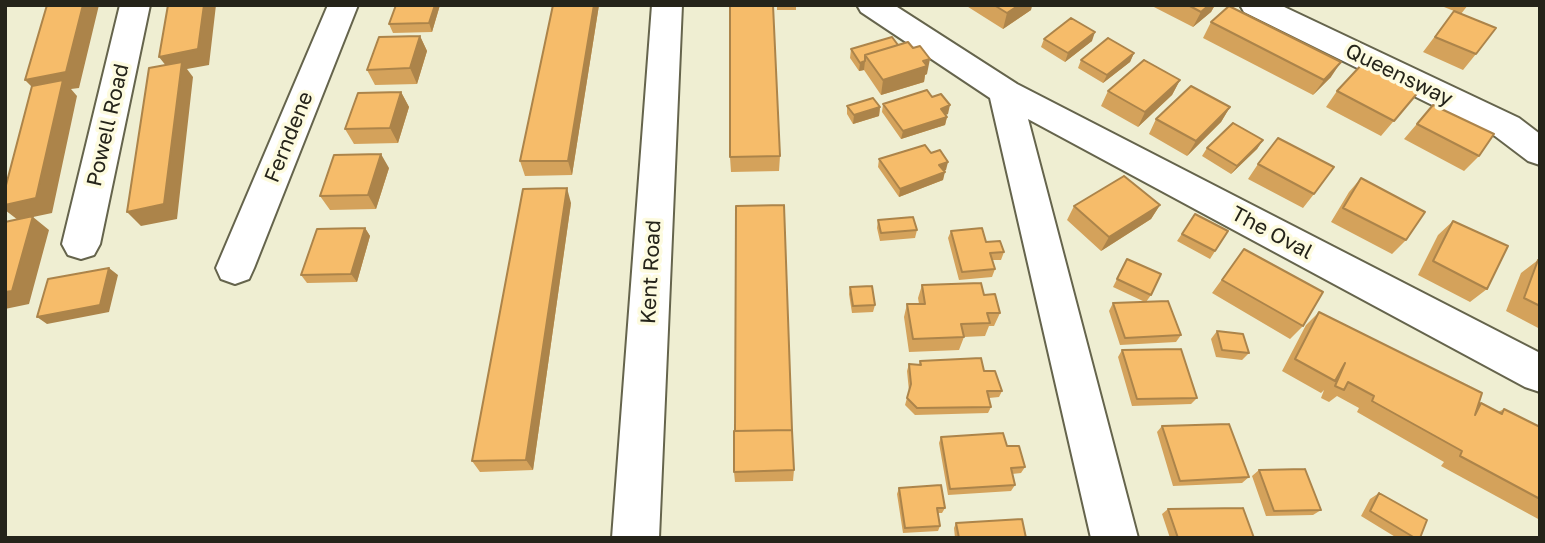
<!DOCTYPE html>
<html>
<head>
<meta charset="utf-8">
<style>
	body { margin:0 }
	#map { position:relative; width:1545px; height:543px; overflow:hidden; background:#efeed2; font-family:"Golos Text",sans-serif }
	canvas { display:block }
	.frame { position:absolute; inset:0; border:7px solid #25241a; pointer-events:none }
</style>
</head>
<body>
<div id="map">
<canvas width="1545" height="543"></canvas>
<div class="frame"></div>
</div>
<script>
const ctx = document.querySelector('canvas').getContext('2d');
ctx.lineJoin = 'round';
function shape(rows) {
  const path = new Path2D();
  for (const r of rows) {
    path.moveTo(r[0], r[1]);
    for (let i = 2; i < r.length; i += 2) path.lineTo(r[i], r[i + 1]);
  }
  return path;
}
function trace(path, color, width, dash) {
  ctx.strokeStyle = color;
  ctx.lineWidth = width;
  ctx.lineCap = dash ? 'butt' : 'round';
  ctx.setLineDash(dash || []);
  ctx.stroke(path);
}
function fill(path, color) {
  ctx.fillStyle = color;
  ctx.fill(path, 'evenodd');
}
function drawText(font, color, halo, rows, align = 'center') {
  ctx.font = font + ' "Golos Text",sans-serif';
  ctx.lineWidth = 7;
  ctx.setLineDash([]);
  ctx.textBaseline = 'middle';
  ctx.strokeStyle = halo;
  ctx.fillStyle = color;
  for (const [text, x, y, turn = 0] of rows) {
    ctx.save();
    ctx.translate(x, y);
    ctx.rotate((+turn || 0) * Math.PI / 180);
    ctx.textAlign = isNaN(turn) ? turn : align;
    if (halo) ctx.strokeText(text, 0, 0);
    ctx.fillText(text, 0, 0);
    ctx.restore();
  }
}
const minor = shape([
	[120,5,150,5,100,244,94,255,81,259,68,255,62,244,120,5],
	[328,5,358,5,254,268,249,279,235,284,221,279,216,268,328,5],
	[652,5,682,5,659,538,612,538,652,5],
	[857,5,894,5,1017,84,1540,353,1540,392,1525,387,1028,119,1138,538,1091,538,990,98,861,12,857,5],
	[1240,5,1280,5,1519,118,1540,134,1540,165,1528,161,1495,136,1244,12,1240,5]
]);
trace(minor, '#65644c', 4);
fill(minor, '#fff');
fill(shape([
	[396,5,440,5,432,32,393,33,389,24],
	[553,5,599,5,572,175,525,176,520,161],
	[777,5,796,5,796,10,777,10],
	[965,5,1032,5,1031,10,1003,29],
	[1150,5,1215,5,1211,12,1193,27],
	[1439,5,1468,5,1461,14,1476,54,1463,70,1423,52,1454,11],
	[1211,22,1331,77,1313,95,1203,38],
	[420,36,427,51,417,84,375,85,367,70],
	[1044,39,1092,41,1065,62,1041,47],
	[898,45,927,74,925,75,924,82,881,95,864,70,859,71,850,58,851,49],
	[1134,53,1130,62,1103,83,1078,68,1081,60],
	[1180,80,1172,95,1138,127,1101,106,1108,91],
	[1420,90,1381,136,1326,107,1337,91],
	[401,92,409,107,398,143,354,144,345,129],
	[932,97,948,114,945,115,947,117,945,125,901,139,882,112,883,104],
	[1433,105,1479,156,1464,171,1404,139],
	[847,106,880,107,879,116,853,124,847,114],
	[1230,107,1221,122,1187,156,1149,134,1156,119],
	[1263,140,1257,149,1231,174,1202,156,1207,148],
	[931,153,946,170,944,171,943,180,899,197,878,167,879,159],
	[780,156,779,171,731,172,730,157],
	[1258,164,1314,194,1303,208,1248,179],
	[389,168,376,209,330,210,320,196],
	[1361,178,1406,240,1392,254,1331,222,1349,192],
	[571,203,533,470,480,472,472,461],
	[1160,205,1151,219,1101,251,1067,220,1074,206],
	[1195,214,1228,231,1210,259,1177,241],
	[878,220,917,230,915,238,880,241,877,228],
	[1453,221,1487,289,1470,302,1418,275,1438,235],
	[365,228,370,236,357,282,307,283,301,275],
	[951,231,986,242,1004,252,1001,260,992,260,995,269,992,277,959,280,948,238],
	[1244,249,1303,326,1290,339,1212,293],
	[1127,259,1151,295,1146,302,1181,335,1176,342,1120,345,1109,311,1113,303,1145,302,1113,287],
	[1538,260,1540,261,1540,329,1506,311,1521,273],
	[922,285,984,295,1000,313,994,326,989,326,985,336,964,337,959,350,909,352,904,317,907,304,919,304,918,298],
	[850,287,875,305,873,312,852,313,849,294],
	[1319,312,1478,404,1481,403,1498,412,1504,409,1540,427,1540,520,1441,466,1444,462,1357,412,1359,408,1337,396,1329,402,1321,398,1324,390,1321,393,1282,371,1306,325],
	[1217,331,1249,353,1242,360,1216,357,1211,339],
	[1122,350,1197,398,1191,404,1132,406,1118,357],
	[920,361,984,371,1002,391,999,397,989,398,991,407,988,413,915,415,905,405,909,391,907,371,909,364,919,365],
	[1162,426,1249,477,1242,483,1173,486,1157,432],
	[941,437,1007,446,1025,467,1021,473,1012,474,1015,485,1011,491,948,495,939,443],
	[794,470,793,481,735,482,734,472],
	[1259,470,1321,510,1313,515,1266,516,1252,476],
	[899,488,945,508,942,513,938,513,940,526,938,531,903,533,897,494],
	[1379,493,1420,538,1397,538,1361,516,1370,499],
	[1168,509,1254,538,1170,538,1162,514],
	[956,523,1026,538,955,538,954,528]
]), '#d4a25b');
fill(shape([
	[83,5,99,5,79,88,71,89,77,96,52,213,33,217,49,230,29,304,5,309,5,292,18,220,5,210,5,205,40,95,25,80],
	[204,5,216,5,209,65,187,69,193,77,177,219,141,226,127,212,171,72,159,57],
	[435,5,440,5,432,32,429,23],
	[594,5,599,5,572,175,568,161],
	[1019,5,1032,5,1031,10,1003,29,1007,13],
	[1209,5,1215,5,1211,12,1193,27,1201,12],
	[1095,32,1092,41,1065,62,1068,53],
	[420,36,427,51,417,84,410,68],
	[1134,53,1130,62,1103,83,1107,75],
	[930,59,927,74,925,75,924,82,881,95,883,80],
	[865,61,864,70,859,71,860,63],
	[1341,62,1331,77,1313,95,1324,80],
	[1180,80,1172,95,1138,127,1145,112],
	[401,92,409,107,398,143,390,128],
	[950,105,948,114,939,117,941,109],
	[880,107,879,116,853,124,854,115],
	[1230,107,1221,122,1187,156,1196,141],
	[947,117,945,125,901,139,903,131],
	[1263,140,1257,149,1231,174,1237,166],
	[381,154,389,168,376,209,368,195],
	[948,162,946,170,937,173,939,165],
	[945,172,943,180,899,197,900,189],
	[567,188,571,203,533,470,526,460],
	[1160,205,1151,219,1101,251,1109,237],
	[365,228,370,236,357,282,351,274],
	[109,268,118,275,109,312,47,324,37,317]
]), '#ac844a');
const building = shape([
	[47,5,83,5,66,72,25,80,47,5],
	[168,5,204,5,198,49,159,57,168,5],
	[396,5,435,5,429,23,389,24,396,5],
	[553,5,594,5,568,161,520,161,553,5],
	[730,5,773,5,780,156,730,157,730,5],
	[994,5,1019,5,1007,13,994,5],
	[1188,5,1209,5,1201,12,1188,5],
	[1229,6,1341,62,1324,80,1211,22,1229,6],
	[1454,11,1496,28,1476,54,1435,37,1454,11],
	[1071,18,1095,32,1068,53,1044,39,1071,18],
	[420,36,410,68,367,70,379,37,420,36],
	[892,37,898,45,865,55,865,61,860,63,851,49,892,37],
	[1108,38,1134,53,1107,75,1081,60,1108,38],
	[908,42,913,48,920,46,930,59,923,61,927,66,883,80,865,55,908,42],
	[1144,60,1180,80,1145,112,1108,91,1144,60],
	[182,62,164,204,127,212,149,68,182,62],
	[1364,62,1420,90,1394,121,1337,91,1364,62],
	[63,80,36,198,5,205,5,189,32,86,63,80],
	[1191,86,1230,107,1196,141,1156,119,1191,86],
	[927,90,932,97,941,94,950,105,941,109,947,117,903,131,883,104,927,90],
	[401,92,390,128,345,129,358,93,401,92],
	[873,98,880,107,854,115,847,106,873,98],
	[1433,105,1494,134,1479,156,1417,124,1433,105],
	[1233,123,1263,140,1237,166,1207,148,1233,123],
	[1278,138,1334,167,1314,194,1258,164,1278,138],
	[925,145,931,153,940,150,948,162,939,165,945,172,900,189,879,159,925,145],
	[381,154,368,195,320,196,334,155,381,154],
	[1124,176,1160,205,1109,237,1074,206,1124,176],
	[1361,178,1425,212,1406,240,1343,208,1361,178],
	[567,188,526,460,472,461,523,189,567,188],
	[784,205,792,430,735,431,736,206,784,205],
	[1195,214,1228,231,1215,251,1182,234,1195,214],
	[33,216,12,291,5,292,5,222,33,216],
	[913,217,917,230,881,233,878,220,913,217],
	[1453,221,1508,246,1487,289,1433,261,1453,221],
	[365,228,351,274,301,275,317,229,365,228],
	[982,228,986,242,1000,241,1004,252,990,253,995,269,962,272,951,231,982,228],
	[1244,249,1323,292,1303,326,1222,280,1244,249],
	[1127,259,1161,274,1151,295,1117,279,1127,259],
	[1538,260,1540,261,1540,306,1524,298,1538,260],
	[109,268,100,305,37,317,48,279,109,268],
	[981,283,984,295,995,294,1000,313,987,313,990,323,961,324,964,337,913,339,907,304,925,304,922,285,981,283],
	[872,286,875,305,853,306,850,287,872,286],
	[1168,301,1181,335,1125,338,1113,303,1168,301],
	[1319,312,1482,393,1475,415,1481,403,1502,414,1504,409,1540,427,1540,499,1460,456,1462,451,1372,401,1374,396,1348,382,1344,390,1335,386,1345,363,1335,381,1295,359,1319,312],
	[1217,331,1243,334,1249,353,1222,350,1217,331],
	[1181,349,1197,398,1137,399,1122,350,1181,349],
	[981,358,984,371,995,371,1002,391,987,391,991,407,917,408,907,398,911,384,909,364,921,365,920,361,981,358],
	[1229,424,1249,477,1180,481,1162,426,1229,424],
	[792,430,794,470,734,472,734,431,792,430],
	[1003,433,1007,446,1019,446,1025,467,1011,468,1015,485,950,489,941,437,1003,433],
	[1305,469,1321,510,1274,511,1259,470,1305,469],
	[941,485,945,508,937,508,940,526,905,528,899,488,941,485],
	[1379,493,1427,520,1420,538,1415,538,1370,511,1379,493],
	[1243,508,1254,538,1178,538,1168,509,1243,508],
	[1022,519,1026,538,959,538,956,523,1022,519]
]);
fill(building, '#f6bc6a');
trace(building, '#ac844a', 2);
drawText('21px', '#25241a', '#fdfbdf', [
	["Queensway",1399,75,26],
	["Powell Road",108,125,-77],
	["Ferndene",289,137,-68],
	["The Oval",1272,233,28],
	["Kent Road",651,272,-87]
]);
</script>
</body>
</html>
